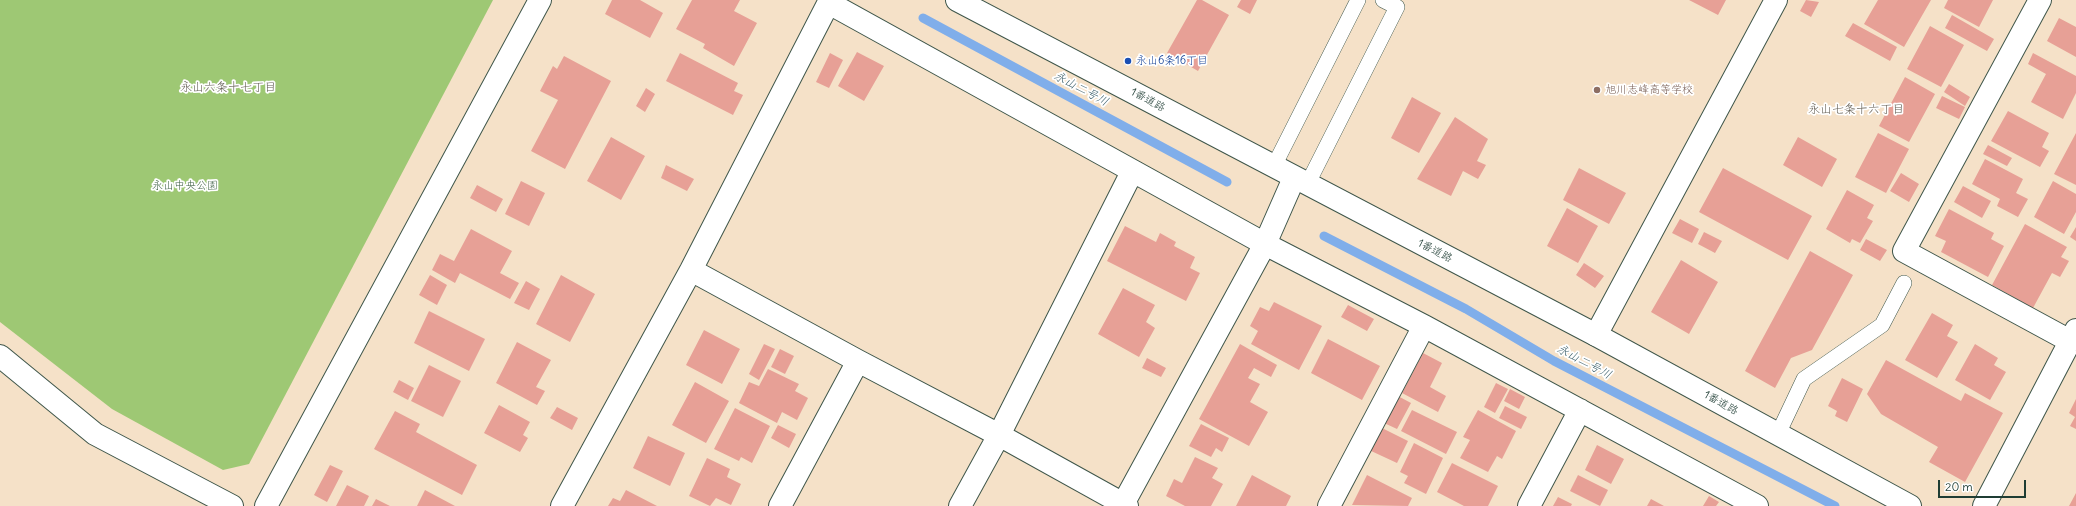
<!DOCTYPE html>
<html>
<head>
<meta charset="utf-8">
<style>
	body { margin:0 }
	#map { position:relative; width:2076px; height:506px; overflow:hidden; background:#f5e1c8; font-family:Delius,sans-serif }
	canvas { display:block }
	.scale { position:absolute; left:1938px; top:480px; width:88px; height:18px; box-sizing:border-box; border:2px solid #1f3d34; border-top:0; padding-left:5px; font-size:12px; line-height:14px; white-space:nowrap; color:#1f3d34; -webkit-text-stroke:3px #fff; paint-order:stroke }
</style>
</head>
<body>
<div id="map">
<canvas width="2076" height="506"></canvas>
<div class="scale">20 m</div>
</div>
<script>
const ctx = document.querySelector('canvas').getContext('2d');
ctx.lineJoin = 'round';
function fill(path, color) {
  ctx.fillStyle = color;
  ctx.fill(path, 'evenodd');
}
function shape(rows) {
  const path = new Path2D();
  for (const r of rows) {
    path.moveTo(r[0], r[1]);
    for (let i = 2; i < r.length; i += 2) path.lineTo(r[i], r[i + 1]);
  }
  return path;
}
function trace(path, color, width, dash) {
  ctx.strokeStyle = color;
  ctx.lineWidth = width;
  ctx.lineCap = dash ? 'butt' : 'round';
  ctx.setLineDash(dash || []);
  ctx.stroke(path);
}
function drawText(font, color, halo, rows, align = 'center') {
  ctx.font = font + ' Delius,"Klee One",sans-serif';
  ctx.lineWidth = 3.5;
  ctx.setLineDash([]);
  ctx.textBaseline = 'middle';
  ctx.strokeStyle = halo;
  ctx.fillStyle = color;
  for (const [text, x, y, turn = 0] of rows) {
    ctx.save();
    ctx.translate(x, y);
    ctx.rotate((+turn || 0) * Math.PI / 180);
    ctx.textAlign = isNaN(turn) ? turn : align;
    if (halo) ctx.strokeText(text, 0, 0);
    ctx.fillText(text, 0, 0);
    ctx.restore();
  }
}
fill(shape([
	[0,0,493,0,249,464,223,470,112,409,0,322]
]), '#9ec874');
trace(shape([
	[923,18,1227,182],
	[1324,236,1466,309,1554,361,1835,506]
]), '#80aeea', 9);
fill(shape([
	[612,0,640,0,663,13,650,38,605,14],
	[692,0,740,0,734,11,757,23,734,66,703,48,705,44,676,29],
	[1197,0,1202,0,1229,15,1198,71,1167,53],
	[1241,0,1257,0,1250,14,1237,7],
	[1689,0,1726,0,1718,15],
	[1806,0,1819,2,1811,17,1800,11],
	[1878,0,1931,0,1904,47,1864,24],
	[1948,0,1993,0,1979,27,1944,8],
	[1952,15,1994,39,1987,51,1945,28],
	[2059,18,2076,27,2076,57,2047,41],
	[1853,23,1897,47,1890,61,1845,36],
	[1930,26,1964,45,1941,87,1907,69],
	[857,52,884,66,864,101,838,86],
	[680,53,738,83,734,91,743,95,733,115,666,81],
	[830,53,843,60,829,88,816,82],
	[2033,53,2076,76,2076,93,2063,119,2031,102,2046,74,2028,64],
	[564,56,611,81,565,169,531,151,558,100,540,91,553,66,557,69],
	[1905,77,1935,94,1909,142,1879,126],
	[1949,84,1970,97,1965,106,1944,92],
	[646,88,655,94,645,112,636,106],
	[1942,96,1965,107,1959,119,1936,108],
	[1412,97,1441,113,1419,153,1391,138],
	[2008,111,2049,133,2042,147,2049,151,2040,167,1991,141],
	[1455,117,1488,139,1477,161,1486,165,1478,179,1463,171,1451,196,1417,179],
	[1878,133,1909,149,1886,193,1855,177],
	[2076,133,2076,185,2054,174],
	[611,137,645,156,621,200,587,181],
	[1798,137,1837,159,1822,187,1783,165],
	[1988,145,2012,158,2007,166,1983,154],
	[1985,159,2023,179,2016,193,2028,199,2018,217,1997,206,2000,199,1972,184],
	[666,165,694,179,687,191,661,178],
	[1579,168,1626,193,1609,224,1563,200],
	[1723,168,1812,216,1788,260,1699,212],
	[1901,173,1919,184,1909,202,1890,191],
	[521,181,545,193,529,226,505,214],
	[2053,181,2076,194,2076,212,2064,234,2034,217],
	[477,185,503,199,496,212,470,198],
	[1963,186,1991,201,1982,218,1954,202],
	[1847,190,1874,205,1867,218,1873,221,1860,243,1852,239,1850,243,1826,229],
	[1567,208,1598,226,1578,263,1547,246],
	[1949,209,1994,233,1991,239,2004,246,1988,277,1941,252,1946,241,1935,236],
	[1680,219,1699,229,1692,243,1672,233],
	[2025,224,2067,247,2061,257,2069,261,2060,277,2052,273,2033,308,1992,285],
	[1125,226,1156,242,1160,233,1176,242,1174,246,1195,257,1190,268,1200,273,1186,301,1107,261],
	[2076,227,2076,241,2070,237],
	[471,229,512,251,500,273,519,283,510,299,460,273,455,283,432,270,440,254,454,261],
	[1704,232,1722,241,1715,253,1698,244],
	[1866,239,1887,250,1880,261,1860,250],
	[1810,251,1853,275,1812,350,1791,358,1775,388,1745,371],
	[1681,260,1718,282,1689,334,1651,312],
	[1584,263,1604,276,1595,288,1576,275],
	[430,275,447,285,437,305,419,295],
	[561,275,595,294,570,342,536,324],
	[526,281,540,289,529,310,514,303],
	[1123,288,1155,305,1146,322,1155,328,1139,357,1098,334],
	[1274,302,1322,326,1299,370,1251,344,1258,331,1250,326,1260,307,1269,311],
	[1348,305,1374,319,1367,331,1341,317],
	[429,311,485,339,469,371,414,343],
	[1932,313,1953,325,1947,336,1958,342,1937,378,1905,360],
	[704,330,740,349,722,384,686,365],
	[1328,339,1380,366,1362,400,1311,373],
	[517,342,551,360,536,387,545,391,537,405,496,383],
	[764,344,775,349,759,380,749,374],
	[1240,344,1277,365,1271,377,1254,368,1248,378,1260,384,1250,402,1268,412,1249,446,1199,419],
	[1975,344,1998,358,1994,365,2006,372,1990,400,1955,380],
	[780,349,794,356,785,374,771,367],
	[1423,353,1442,363,1430,387,1446,396,1438,412,1402,393],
	[1147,358,1166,368,1161,377,1142,368],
	[1886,360,1961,401,1965,393,2003,413,1965,482,1929,462,1938,447,1881,414,1867,394],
	[429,365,461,381,443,417,411,401],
	[768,369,799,384,795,391,808,398,797,420,782,412,777,423,739,403,749,382,759,386],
	[1842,378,1863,389,1847,422,1835,416,1837,411,1828,406],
	[399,380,414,388,408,400,393,392],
	[695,382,729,401,706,443,672,425],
	[1496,383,1508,389,1495,413,1484,407],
	[1510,389,1525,397,1519,409,1504,401],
	[1396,395,1411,403,1397,429,1382,422],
	[2076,399,2076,429,2070,426,2075,417,2069,413],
	[499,405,530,422,523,435,528,438,520,452,484,433],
	[1505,406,1527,417,1521,429,1499,418],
	[557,407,578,418,572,430,550,418],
	[735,408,770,426,752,463,741,457,739,461,714,449],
	[1412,410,1457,432,1446,454,1401,431],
	[1478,410,1516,431,1502,459,1497,456,1488,472,1460,458,1470,440,1463,437],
	[395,411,420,424,416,432,477,465,462,495,374,449],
	[1201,424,1229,438,1222,452,1216,448,1211,457,1189,446],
	[778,425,796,434,789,448,771,438],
	[1380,427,1408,441,1397,463,1369,450],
	[648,436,685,453,670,486,633,468],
	[1414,443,1443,458,1426,494,1404,483,1408,476,1400,472],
	[1597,445,1624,459,1611,484,1585,470],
	[1195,457,1218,468,1212,478,1223,484,1211,506,1185,506,1166,496,1174,479,1182,483],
	[707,458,730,469,727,477,741,484,731,505,716,498,710,506,689,496],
	[1452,463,1498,486,1488,506,1464,506,1437,492],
	[330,465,343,471,327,502,314,495],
	[1252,475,1291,496,1286,506,1236,506],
	[1367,475,1412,498,1408,506,1352,505],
	[1578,475,1608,490,1600,506,1570,491],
	[347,485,369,496,364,506,336,506],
	[425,490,455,506,417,506],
	[626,490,657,506,608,506,613,498,620,501],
	[2076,493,2076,506,2069,506],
	[1709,496,1719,502,1716,506,1703,506],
	[1558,497,1572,504,1571,506,1553,506],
	[376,499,390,506,372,506],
	[1651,499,1664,506,1647,506]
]), '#e7a096');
const service = shape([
	[1274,166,1358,0],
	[1307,185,1397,7,1383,0],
	[1778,434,1804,379,1882,325,1904,283]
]);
const minor = shape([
	[2040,0,1904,251,2070,341],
	[829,3,1265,244,1424,326,1757,506],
	[691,270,858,361,999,435,1127,506],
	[1596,335,1776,0],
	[0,356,95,434,232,506],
	[266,506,540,0],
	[562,506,691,270,830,0],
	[780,506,858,361],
	[960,506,999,435,1132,172],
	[1122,506,1265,244,1294,178],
	[1329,506,1424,326],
	[1529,506,1580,410],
	[1984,506,2076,330]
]);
const tertiary = shape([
	[957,0,1596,335,1910,506]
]);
trace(service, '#3f564a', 16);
trace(minor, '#3f564a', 24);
trace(tertiary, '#3f564a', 24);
trace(service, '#fff', 15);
trace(minor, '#fff', 22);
trace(tertiary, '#fff', 22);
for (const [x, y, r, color] of [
	[1128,61,4,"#1a4fb4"],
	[1597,90,4,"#8d6e63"]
]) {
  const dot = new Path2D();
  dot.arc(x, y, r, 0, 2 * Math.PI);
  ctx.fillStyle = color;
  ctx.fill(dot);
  trace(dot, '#fff', 1.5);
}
drawText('11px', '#164399', '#fff', [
	["永山6条16丁目",1136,61]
], 'left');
drawText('11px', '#785e54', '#fff', [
	["旭川志峰高等学校",1605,90]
], 'left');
drawText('11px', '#1f3d34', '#fff', [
	["1番道路",1148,100,28],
	["1番道路",1435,251,27],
	["1番道路",1721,403,29]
]);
drawText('11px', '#3f6044', '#fff', [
	["永山中央公園",185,186]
]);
drawText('12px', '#656056', '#fff', [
	["永山六条十七丁目",228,88],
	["永山七条十六丁目",1856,110]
]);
drawText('italic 12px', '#3c5f6b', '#fff', [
	["永山二号川",1081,89,28],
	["永山二号川",1584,362,28]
]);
</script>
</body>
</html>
